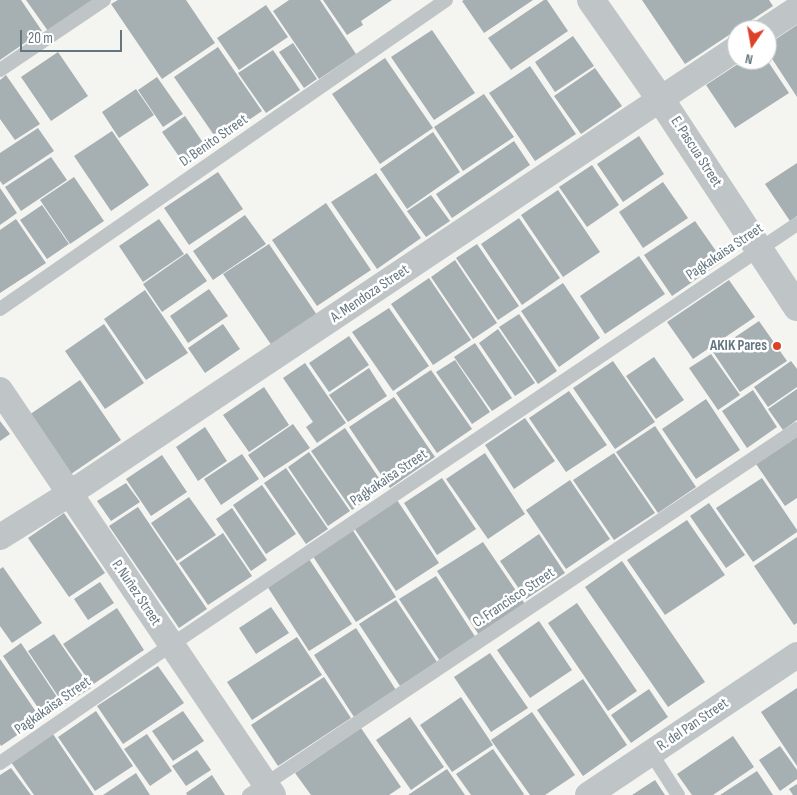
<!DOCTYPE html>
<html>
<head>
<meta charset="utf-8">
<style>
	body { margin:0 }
	#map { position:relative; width:797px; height:795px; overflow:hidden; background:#f4f4f0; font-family:"Sofia Sans Condensed",sans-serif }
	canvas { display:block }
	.north { position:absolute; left:727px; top:20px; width:50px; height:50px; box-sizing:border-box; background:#fff; border:1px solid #c1c8cc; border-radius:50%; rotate:192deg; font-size:14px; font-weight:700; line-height:20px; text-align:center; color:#647680 }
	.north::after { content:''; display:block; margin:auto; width:18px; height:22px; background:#dd4128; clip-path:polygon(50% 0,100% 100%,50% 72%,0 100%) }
	.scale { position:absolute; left:20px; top:30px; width:102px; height:22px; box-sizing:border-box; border:2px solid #647680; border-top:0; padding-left:6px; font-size:15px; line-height:18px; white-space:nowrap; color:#647680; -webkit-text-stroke:4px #fff; paint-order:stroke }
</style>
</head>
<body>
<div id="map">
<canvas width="797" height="795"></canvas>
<div class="north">N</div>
<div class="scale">20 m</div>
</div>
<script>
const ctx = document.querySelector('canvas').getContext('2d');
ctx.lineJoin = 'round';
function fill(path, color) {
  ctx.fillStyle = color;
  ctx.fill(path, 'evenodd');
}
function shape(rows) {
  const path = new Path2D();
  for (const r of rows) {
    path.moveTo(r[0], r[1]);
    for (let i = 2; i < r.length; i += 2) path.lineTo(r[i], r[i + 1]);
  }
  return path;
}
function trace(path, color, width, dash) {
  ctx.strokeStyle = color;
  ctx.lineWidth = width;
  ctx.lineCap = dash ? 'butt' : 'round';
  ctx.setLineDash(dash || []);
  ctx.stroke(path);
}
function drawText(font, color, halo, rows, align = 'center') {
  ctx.font = font + ' "Sofia Sans Condensed",sans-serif';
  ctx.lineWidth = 5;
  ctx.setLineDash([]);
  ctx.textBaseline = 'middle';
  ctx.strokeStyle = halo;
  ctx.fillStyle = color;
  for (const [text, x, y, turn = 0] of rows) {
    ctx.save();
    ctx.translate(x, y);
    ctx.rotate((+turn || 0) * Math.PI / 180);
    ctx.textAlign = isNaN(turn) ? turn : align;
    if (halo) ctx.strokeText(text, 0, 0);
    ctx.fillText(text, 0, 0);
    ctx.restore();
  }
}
fill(shape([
	[0,0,21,0,42,31,0,60],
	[26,0,94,0,48,31],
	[118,0,186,0,215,43,162,79,111,4],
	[289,0,320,0,356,54,319,79,273,11],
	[323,0,392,0,361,21,363,25,347,35],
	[464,0,533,0,484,33,462,1],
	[544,0,547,0,568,31,511,70,488,38],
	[642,0,769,0,773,6,685,64],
	[266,5,288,37,239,70,217,38],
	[797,25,797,97,767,51,767,45],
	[432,30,475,93,434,120,391,57],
	[573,36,594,66,555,92,535,62],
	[293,43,317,79,304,88,279,52],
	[218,47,262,111,218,141,174,77],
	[273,50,300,90,266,113,238,73],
	[58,52,88,96,51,121,21,77],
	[385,58,433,128,380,164,332,94],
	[744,60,767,60,789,93,735,128,706,85],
	[530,66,576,134,535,161,489,93],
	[595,68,622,106,581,134,554,96],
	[6,75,40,124,15,140,0,119,0,80],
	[157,77,183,114,163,127,138,90],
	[136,89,154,115,119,138,102,112],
	[484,94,514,137,463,171,434,127],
	[185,116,208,150,185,165,162,132],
	[38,128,54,151,3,185,0,181,0,153],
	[112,131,149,185,111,211,74,156],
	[433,132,460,172,407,209,380,169],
	[639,136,664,174,623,202,597,164],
	[514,141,530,165,452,218,436,194],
	[51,157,67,180,21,211,5,187],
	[797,163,797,216,790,221,765,184],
	[592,165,619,205,587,227,559,187],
	[218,172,243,209,189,245,164,208],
	[376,173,421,238,377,269,331,202],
	[74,177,104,221,70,244,40,200],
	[663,182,688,218,643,248,619,212],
	[0,188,17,213,0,225],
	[558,190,600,252,563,277,521,215],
	[431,195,450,221,426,237,407,211],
	[326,203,371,270,317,306,272,240],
	[42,205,69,244,47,259,20,220],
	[245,215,266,244,213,280,193,251],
	[519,218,560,278,522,305,481,244],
	[16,219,46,263,0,293,0,230],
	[159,219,184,254,143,282,119,246],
	[695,221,723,261,672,296,644,255],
	[269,244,317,315,272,346,223,274],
	[477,244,519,306,498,320,456,258],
	[187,253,207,281,162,312,143,284],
	[639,256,665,294,605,334,580,296],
	[455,260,497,323,473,339,431,277],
	[429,278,471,340,433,365,391,304],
	[729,280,755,317,693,359,667,322],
	[563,283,600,338,559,367,521,311],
	[209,289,228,316,188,343,170,316],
	[145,290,188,353,146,380,104,319],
	[389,308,429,366,393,391,352,332],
	[519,314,557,371,538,384,499,327],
	[759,321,787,361,740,392,713,352],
	[104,324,144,383,105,409,65,351],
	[223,324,240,349,205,373,188,348],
	[498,329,535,383,515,396,479,343],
	[349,336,369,365,329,392,309,363],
	[475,343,512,398,492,411,454,357],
	[711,354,740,395,718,410,689,368],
	[654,357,684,400,656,419,626,376],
	[455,360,490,412,472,424,436,372],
	[613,361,655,422,615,449,573,388],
	[791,361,797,369,797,387,768,407,754,387],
	[305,363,346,423,317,443,306,427,313,422,283,378],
	[369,368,387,396,348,422,329,395],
	[431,370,472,429,437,453,396,393],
	[80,380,121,440,71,474,29,415],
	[264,387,289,425,249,452,223,415],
	[797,389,797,420,783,430,768,409],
	[753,390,777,427,747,448,722,411],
	[569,391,607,445,566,472,529,418],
	[394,397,435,457,390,488,349,427],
	[706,399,740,450,696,479,662,429],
	[525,418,555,461,514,489,485,445],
	[0,421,10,434,0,441],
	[293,424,310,448,264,478,248,455],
	[655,426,696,487,658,513,616,452],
	[205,427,227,461,198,481,176,447],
	[345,428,385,487,352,510,311,451],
	[797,436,797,498,785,506,756,464],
	[309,452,350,511,328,526,288,467],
	[485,453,525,514,488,539,446,479],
	[614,453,655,513,614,540,573,480],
	[242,454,259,479,221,505,204,479],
	[162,455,187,492,151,516,126,479],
	[286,468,328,529,306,544,264,483],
	[442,478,476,529,437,555,404,503],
	[762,478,797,530,797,532,753,562,716,508],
	[570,480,610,539,566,569,526,510],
	[126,483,140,502,111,521,97,501],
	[262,485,296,534,266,554,233,505],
	[189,497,216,535,177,561,151,523],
	[397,500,439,563,396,591,354,528],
	[709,503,745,555,726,568,690,516],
	[138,507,207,609,179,628,109,526],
	[232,508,267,560,251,571,216,519],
	[64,513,105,573,69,597,28,538],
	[687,520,725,575,665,615,627,560],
	[352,529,396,597,356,622,312,555],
	[223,533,252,576,208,605,179,563],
	[539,534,565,573,526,599,500,561],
	[797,537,797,623,794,625,754,566],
	[483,542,525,604,479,635,437,571],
	[309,559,352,624,309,651,267,586],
	[622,561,705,682,668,707,585,587],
	[3,567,42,623,12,643,0,626,0,569],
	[436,576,476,638,440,661,399,599],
	[100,582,114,603,88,620,74,599],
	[396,600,437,662,400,686,359,624],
	[577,603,637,691,608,711,548,623],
	[271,607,289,633,256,654,239,628],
	[117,608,144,650,92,685,63,644],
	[539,621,572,670,530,698,497,650],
	[356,628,396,690,354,717,314,655],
	[54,634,91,688,64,705,28,651],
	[297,637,322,675,252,720,227,682],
	[21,643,63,706,45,718,3,656],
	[490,653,528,708,491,732,454,677],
	[0,659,41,719,1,746,0,744],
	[158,666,184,703,123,744,97,706],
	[324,677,351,718,278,766,251,725],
	[583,679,627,745,583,776,537,710],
	[797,688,797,766,761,712],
	[649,689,668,717,631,743,611,715],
	[461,697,493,745,452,772,420,725],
	[96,711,133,766,95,791,58,737],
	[183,711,204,741,173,761,152,731],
	[532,712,575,775,545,795,530,795,491,740],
	[410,717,444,767,411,790,376,740],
	[361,728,401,787,389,795,311,795,295,773],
	[53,734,94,795,34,795,11,762],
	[147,734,172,771,150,786,124,749],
	[733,736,754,767,713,795,692,795,677,774],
	[780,746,797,770,797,779,780,791,759,760],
	[493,749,524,794,523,795,471,795,456,774],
	[197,750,211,770,186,786,172,766],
	[11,768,31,795,0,795,0,775],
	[447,769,465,795,408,795],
	[757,771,773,795,720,795],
	[136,773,150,795,103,795],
	[212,775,225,795,187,795,186,793],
	[655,780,665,795,632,795],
	[797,784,797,795,793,795,789,789]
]), '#a6afb2');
trace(shape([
	[0,70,104,0],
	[0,309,446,0],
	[651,753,678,795],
	[0,763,171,645,797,224],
	[249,795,797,429]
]), '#bfc4c6', 14);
trace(shape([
	[765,30,797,9],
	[0,390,273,795],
	[0,537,69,494,737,48],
	[588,795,797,655]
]), '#bfc4c6', 26);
trace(shape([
	[591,0,661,100,797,307]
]), '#bfc4c6', 28);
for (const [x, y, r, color] of [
	[777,346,5,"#dd4128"]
]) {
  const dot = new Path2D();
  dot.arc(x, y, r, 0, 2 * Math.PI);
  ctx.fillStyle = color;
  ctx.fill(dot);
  trace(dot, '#fff', 2);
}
drawText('15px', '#647680', '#fff', [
	["D. Benito Street",214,141,-35],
	["E. Pascua Street",696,152,57],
	["Pagkakaisa Street",725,252,-34],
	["A. Mendoza Street",370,294,-34],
	["Pagkakaisa Street",389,478,-34],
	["P. Nuñez Street",136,593,56],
	["C. Francisco Street",514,598,-34],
	["Pagkakaisa Street",53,706,-35],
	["R. del Pan Street",693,725,-34]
]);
drawText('bold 15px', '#647680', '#fff', [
	["AKIK Pares",767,346]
], 'right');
</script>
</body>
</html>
